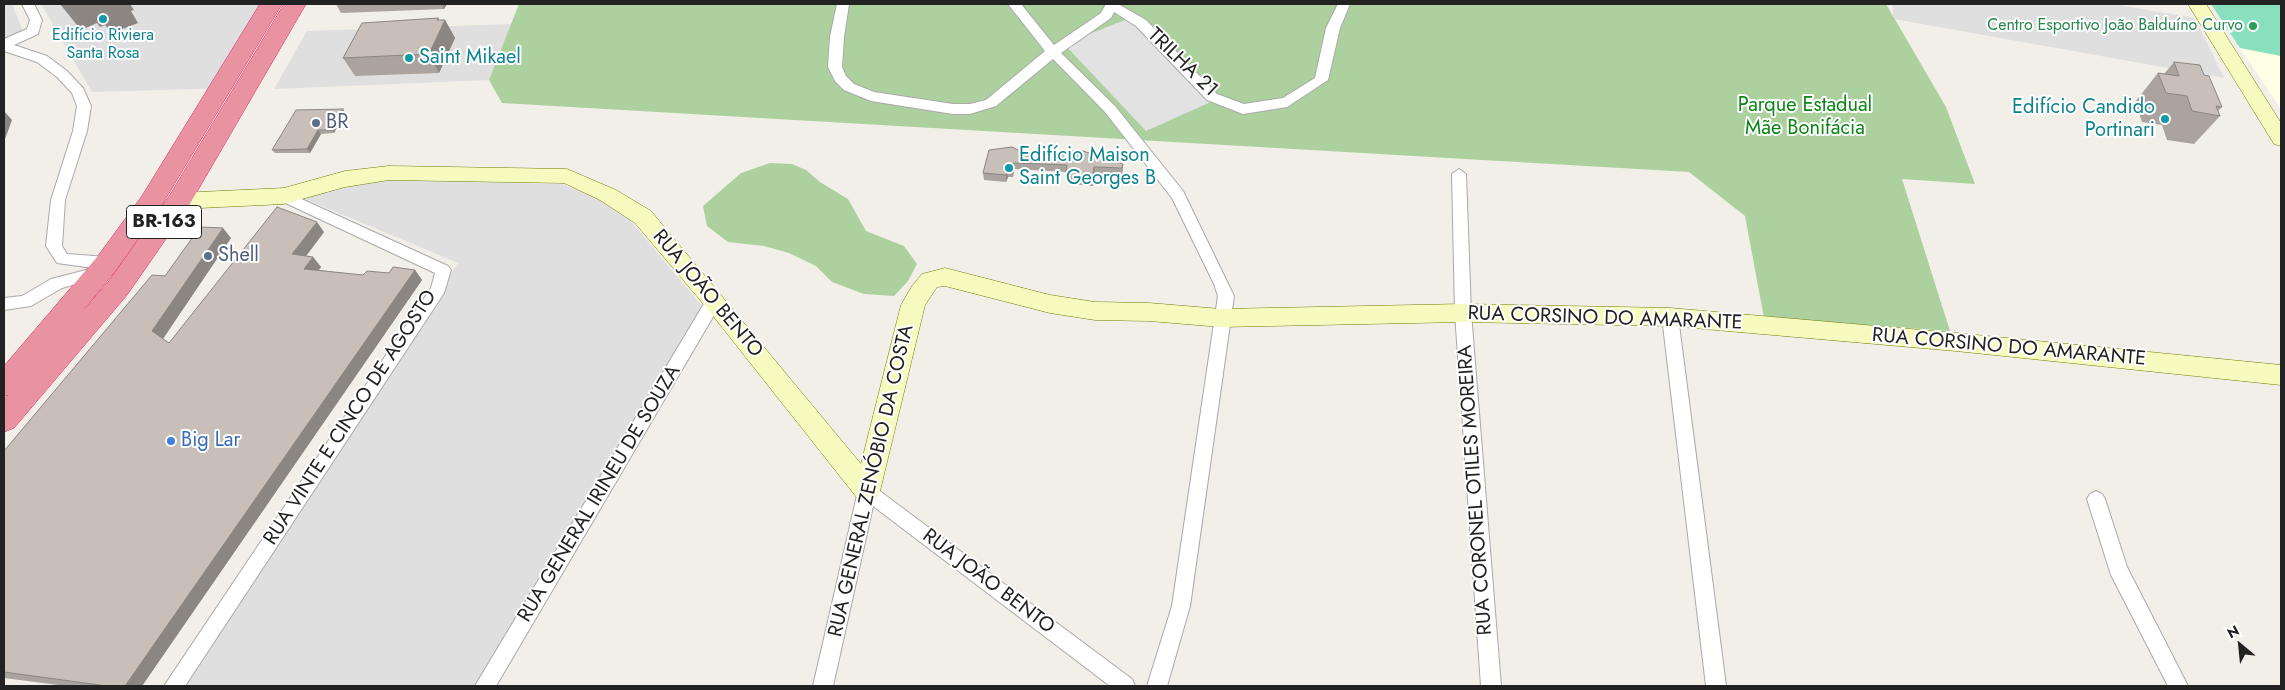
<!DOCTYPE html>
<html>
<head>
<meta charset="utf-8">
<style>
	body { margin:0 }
	#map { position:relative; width:2285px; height:690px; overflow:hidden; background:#f2efe9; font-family:Jost,sans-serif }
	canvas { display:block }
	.frame { position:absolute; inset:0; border:5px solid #222; pointer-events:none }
	.north { position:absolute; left:2215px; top:620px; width:50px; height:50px; -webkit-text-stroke:4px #fff; paint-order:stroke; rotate:332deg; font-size:14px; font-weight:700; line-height:20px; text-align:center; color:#222 }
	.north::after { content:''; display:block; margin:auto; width:18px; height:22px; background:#222; clip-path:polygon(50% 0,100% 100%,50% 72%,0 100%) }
</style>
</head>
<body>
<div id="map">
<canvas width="2285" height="690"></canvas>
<div class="frame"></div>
<div class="north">N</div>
</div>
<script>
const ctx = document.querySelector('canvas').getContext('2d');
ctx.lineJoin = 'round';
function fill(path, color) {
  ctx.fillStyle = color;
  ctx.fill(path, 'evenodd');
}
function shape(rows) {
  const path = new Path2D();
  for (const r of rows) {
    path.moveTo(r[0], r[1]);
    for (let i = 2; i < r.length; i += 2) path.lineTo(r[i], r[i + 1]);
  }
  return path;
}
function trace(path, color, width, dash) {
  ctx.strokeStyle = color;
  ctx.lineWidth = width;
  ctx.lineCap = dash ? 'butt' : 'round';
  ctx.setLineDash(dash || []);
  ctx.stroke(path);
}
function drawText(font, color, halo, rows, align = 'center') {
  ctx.font = font + ' Jost,sans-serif';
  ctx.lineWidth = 4;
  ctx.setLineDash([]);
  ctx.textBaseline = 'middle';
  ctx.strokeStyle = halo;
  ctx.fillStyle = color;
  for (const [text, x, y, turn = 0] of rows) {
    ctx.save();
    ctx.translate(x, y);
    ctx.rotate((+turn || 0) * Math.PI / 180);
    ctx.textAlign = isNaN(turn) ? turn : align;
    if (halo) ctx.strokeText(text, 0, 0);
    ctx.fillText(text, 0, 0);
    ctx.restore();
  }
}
fill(shape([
	[4,4,12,4,23,31,6,40,4,39],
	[41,4,281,4,233,88,92,92],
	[1892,4,2113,4,2195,18,2224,78,1894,19],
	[512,24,489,80,274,89,307,31],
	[383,180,561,184,599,198,630,220,702,306,476,686,185,686,458,263,303,198,332,189]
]), '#e0dfdf');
fill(shape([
	[2240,48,2281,56,2281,109]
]), '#ffffe5');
fill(shape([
	[519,4,1886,4,1946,107,1975,184,1902,179,1950,331,1764,318,1745,216,1689,172,502,103,489,80],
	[770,163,792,164,806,170,820,182,848,199,866,231,904,246,917,264,908,281,894,296,864,294,832,282,816,266,789,253,764,246,728,242,707,226,703,206,741,173]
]), '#add19e');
fill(shape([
	[2211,4,2281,4,2281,56,2240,48]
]), '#88e0be');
fill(shape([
	[1130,18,1213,101,1146,131,1064,44]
]), '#e2e2e2');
const street = shape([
	[22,4,34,4,42,20,38,34,14,45,47,56,67,71,83,88,91,106,87,131,65,200,62,246,67,254,107,257,112,259,115,263,112,267,105,269,107,272,104,276,62,288,31,306,4,310,4,298,22,296,51,279,94,268,57,263,46,246,51,200,73,131,77,106,72,93,57,77,37,62,4,51,4,39,27,29,30,20,22,4],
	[837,4,849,4,844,37,842,67,846,76,854,84,874,92,953,104,970,104,986,100,1045,51,1008,4,1021,4,1054,45,1101,13,1106,4,1118,4,1146,20,1217,94,1244,104,1283,98,1315,78,1326,28,1338,4,1350,4,1340,28,1328,80,1287,107,1243,114,1207,100,1136,26,1114,12,1111,18,1061,53,1115,106,1183,191,1234,296,1190,606,1167,686,1147,686,1172,606,1218,296,1214,284,1172,198,1105,112,1053,59,996,106,970,114,953,114,871,101,844,90,835,81,828,67,830,37,837,4],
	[1459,169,1466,174,1471,313,1501,686,1481,686,1455,313,1452,174,1459,169],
	[284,191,448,266,451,270,444,293,185,686,164,686,431,288,435,273,279,200,277,196,279,192,284,191],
	[714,295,720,297,722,301,720,305,496,686,475,686,708,297,714,295],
	[1670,311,1676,313,1678,317,1726,686,1706,686,1662,317,1664,313,1670,311],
	[867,483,873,486,1132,679,1135,686,1110,686,873,506,833,686,813,686,858,491,861,486,867,483],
	[2096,491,2102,494,2105,499,2127,567,2188,686,2168,686,2111,575,2087,499,2090,494,2096,491]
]);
const secondary = shape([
	[2188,4,2206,4,2281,123,2281,146,2274,144,2188,4],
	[389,166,567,169,616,190,651,211,861,464,901,305,912,286,922,274,945,268,1050,295,1095,302,1149,303,1221,309,1463,304,1670,308,1956,333,2281,365,2281,385,1956,351,1670,326,1463,322,1221,327,1149,321,1095,320,1050,313,945,286,937,287,925,305,880,491,876,499,867,502,858,499,706,307,635,223,600,200,564,183,389,180,345,187,284,204,179,209,171,206,168,201,171,196,179,193,284,188,345,171,389,166]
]);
const highway = shape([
	[260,4,282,4,160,208,116,270,81,313,109,281,170,195,284,4,306,4,188,207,127,295,14,428,4,432,4,400,8,395,4,396,4,366,98,256,142,196,260,4]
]);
trace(street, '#a9a9a9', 2);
trace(secondary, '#707d05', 1);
trace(highway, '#dc2a67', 1);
fill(street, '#fff');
fill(secondary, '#f7fabf');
fill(highway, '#e892a2');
fill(shape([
	[336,4,447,4,444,9,341,13],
	[438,18,439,20,445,20,455,38,439,73,355,76,343,58],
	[2174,62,2204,75,2222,107,2218,111,2220,116,2194,144,2167,140,2162,125,2142,122,2135,102,2158,73,2164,74],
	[345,112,334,133,321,134,310,153,275,153,272,150],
	[989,150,1041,161,1123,164,1123,171,1122,175,1095,174,1093,186,1071,184,1071,180,1066,180,1066,172,1014,169,1013,177,1008,177,1006,182,984,180,983,173],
	[324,232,306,256,313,257,321,267,318,270,363,275,415,270,422,280,142,686,66,686,4,678,4,451,165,276,231,238,163,339,169,343]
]), '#aba49e');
fill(shape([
	[60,4,130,4,134,10,131,11,138,23,112,33,105,25,100,27,97,23,81,30],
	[442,4,447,4,444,9],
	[438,18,442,26,445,20,455,38,439,73,429,54],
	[343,109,345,112,334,133,332,130],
	[4,111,12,120,4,142],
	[318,130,321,134,310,153,307,149],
	[1013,163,1014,169,1013,177,1012,170],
	[1094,167,1095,174,1093,186,1092,179],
	[1007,170,1008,177,1006,182,1006,175],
	[317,222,324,232,300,264,292,254],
	[223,228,231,238,162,340,152,331],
	[313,257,321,267,312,279,304,269],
	[415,270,422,280,142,686,125,686]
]), '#8b8681');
const building = shape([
	[438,18,437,20,445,20,429,54,343,58,362,23,438,18],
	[2174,62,2200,65,2204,75,2209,76,2222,107,2216,106,2220,116,2192,111,2187,96,2166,93,2158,73,2179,76,2174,62],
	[343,109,332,130,318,130,307,149,272,150,296,110,343,109],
	[1012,147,1041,161,1068,151,1083,151,1123,164,1122,168,1094,167,1092,179,1070,178,1071,173,1066,173,1067,165,1013,163,1012,170,1007,170,1006,175,983,173,989,150,1012,147],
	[277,207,317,222,292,254,313,257,304,269,363,275,367,271,389,273,393,267,415,270,125,686,107,686,4,672,4,451,152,275,165,276,200,227,223,228,152,331,169,343,277,207]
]);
fill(building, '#c7bfb8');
trace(building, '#8b8681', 1);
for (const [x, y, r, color] of [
	[103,19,5,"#0f9aa8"],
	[2253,26,5,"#2e9e5b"],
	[409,58,5,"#0f9aa8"],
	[2165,119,5,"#0f9aa8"],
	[316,123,5,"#5c6f8a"],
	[1009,168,5,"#0f9aa8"],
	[208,256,5,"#5c6f8a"],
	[171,441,5,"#3f7fe0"]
]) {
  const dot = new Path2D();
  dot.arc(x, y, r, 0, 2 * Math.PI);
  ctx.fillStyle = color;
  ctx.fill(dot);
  trace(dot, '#fff', 2);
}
drawText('16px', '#27864d', '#fff', [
	["Centro Esportivo João Balduíno Curvo",2243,26]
], 'right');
drawText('16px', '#0d838f', '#fff', [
	["Edifício Riviera",103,36],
	["Santa Rosa",103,54]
]);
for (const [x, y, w] of [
	[164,222,75]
]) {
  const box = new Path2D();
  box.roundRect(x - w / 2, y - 16.5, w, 33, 4);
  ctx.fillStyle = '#fff';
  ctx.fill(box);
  trace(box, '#222', 1);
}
drawText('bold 19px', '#222', null, [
	["BR-163",164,222]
]);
drawText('20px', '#0d838f', '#fff', [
	["Saint Mikael",419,58],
	["Edifício Candido",2155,108,"right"],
	["Portinari",2155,131,"right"],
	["Edifício Maison",1019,156],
	["Saint Georges B",1019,179]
], 'left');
drawText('20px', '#222', '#fff', [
	["TRILHA 21",1182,63,44],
	["RUA JOÃO BENTO",707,294,50],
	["RUA CORSINO DO AMARANTE",1605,319,2],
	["RUA CORSINO DO AMARANTE",2009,348,5],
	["RUA VINTE E CINCO DE AGOSTO",351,418,-57],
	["RUA GENERAL ZENÓBIO DA COSTA",872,481,-77],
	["RUA CORONEL OTILES MOREIRA",1476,490,-94],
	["RUA GENERAL IRINEU DE SOUZA",600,494,-59],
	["RUA JOÃO BENTO",988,582,37]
]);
drawText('20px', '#0c8416', '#fff', [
	["Parque Estadual",1805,106],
	["Mãe Bonifácia",1805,129]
]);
drawText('20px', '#4e5e75', '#fff', [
	["BR",326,123],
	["Shell",218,256]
], 'left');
drawText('20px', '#366cbe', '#fff', [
	["Big Lar",181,441]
], 'left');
</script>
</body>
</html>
